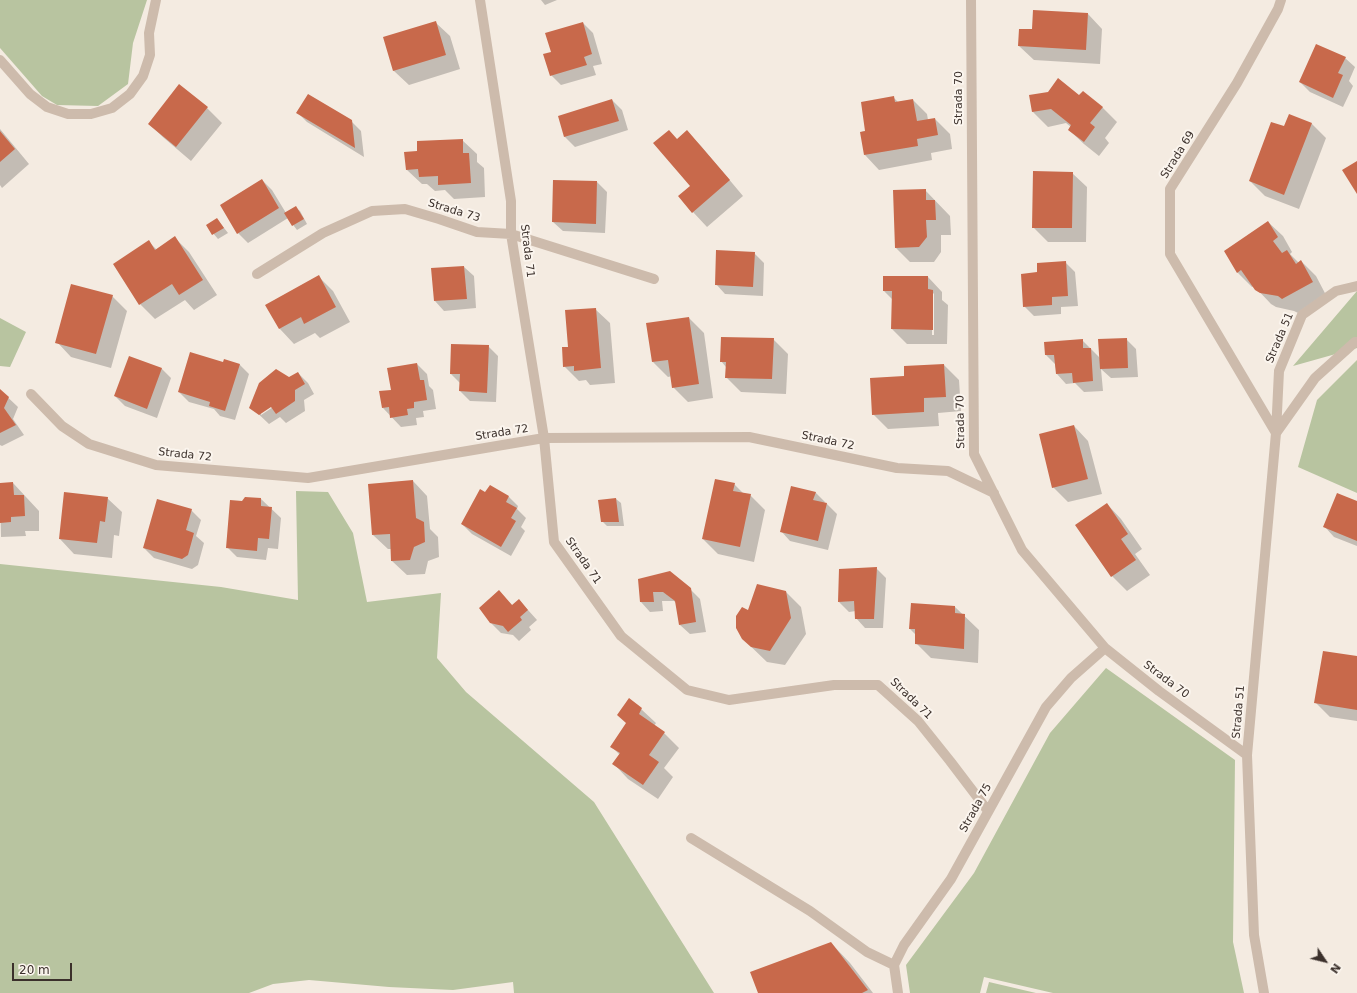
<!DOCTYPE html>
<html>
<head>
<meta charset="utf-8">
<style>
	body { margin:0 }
	#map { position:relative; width:1357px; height:993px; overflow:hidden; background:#f4ebe1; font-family:"DejaVu Sans",sans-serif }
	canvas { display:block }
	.north { position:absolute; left:1305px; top:941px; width:40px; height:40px; -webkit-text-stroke:3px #fbf5ee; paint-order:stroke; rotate:125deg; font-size:11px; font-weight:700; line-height:16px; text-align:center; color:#3b302b }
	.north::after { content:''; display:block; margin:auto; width:14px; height:18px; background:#3b302b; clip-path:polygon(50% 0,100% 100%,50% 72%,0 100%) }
	.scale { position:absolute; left:12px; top:963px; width:60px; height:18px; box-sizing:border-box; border:2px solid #3b302b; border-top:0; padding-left:5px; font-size:12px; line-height:14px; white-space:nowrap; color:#3b302b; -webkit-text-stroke:3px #fbf5ee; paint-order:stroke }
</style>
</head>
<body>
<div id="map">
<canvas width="1357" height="993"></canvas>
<div class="north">N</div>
<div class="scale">20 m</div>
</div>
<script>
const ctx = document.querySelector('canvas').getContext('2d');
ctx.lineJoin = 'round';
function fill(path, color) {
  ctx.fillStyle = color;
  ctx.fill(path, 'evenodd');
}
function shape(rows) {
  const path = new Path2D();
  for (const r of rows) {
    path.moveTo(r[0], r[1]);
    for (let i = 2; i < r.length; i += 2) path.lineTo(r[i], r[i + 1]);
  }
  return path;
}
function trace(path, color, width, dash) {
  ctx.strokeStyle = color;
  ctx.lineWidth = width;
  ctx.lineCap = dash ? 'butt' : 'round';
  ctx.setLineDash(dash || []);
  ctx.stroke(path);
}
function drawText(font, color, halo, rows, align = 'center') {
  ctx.font = font + ' "DejaVu Sans",sans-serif';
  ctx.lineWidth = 4;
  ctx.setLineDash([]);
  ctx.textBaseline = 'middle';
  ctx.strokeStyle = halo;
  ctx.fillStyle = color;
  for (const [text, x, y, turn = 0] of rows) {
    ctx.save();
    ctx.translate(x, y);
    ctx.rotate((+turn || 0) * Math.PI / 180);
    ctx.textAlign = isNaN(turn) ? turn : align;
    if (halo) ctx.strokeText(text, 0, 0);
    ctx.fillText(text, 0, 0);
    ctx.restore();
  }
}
fill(shape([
	[0,0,147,0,133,43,128,84,98,106,57,105,42,96,0,48],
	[1357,291,1357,348,1293,366],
	[0,318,26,332,10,367,0,366],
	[1357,360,1357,493,1298,467,1317,400],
	[296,491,328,492,353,533,367,602,441,593,437,658,466,692,594,802,714,993,514,993,513,982,453,990,389,987,309,980,273,984,249,993,0,993,0,564,221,587,298,600],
	[1106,668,1235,760,1233,942,1244,993,1053,993,984,977,980,993,910,993,906,965,974,873,1050,733],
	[989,982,1036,993,986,993]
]), '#b8c4a0');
fill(shape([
	[541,0,557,0,545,5],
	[1088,14,1102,29,1100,64,1034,60,1019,46,1033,30],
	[435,22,450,36,460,69,409,85,394,71,384,38],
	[583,23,593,33,602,64,593,66,596,75,561,85,551,75,552,53],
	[1345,58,1355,67,1349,81,1353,86,1343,107,1310,92,1300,82],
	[180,86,207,108,222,123,191,161,164,138,149,124],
	[1030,95,1079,96,1102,107,1117,122,1105,138,1109,143,1099,156,1084,144,1069,130,1071,127,1066,123,1048,127,1033,112],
	[893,97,898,102,913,100,927,114,928,120,935,119,950,134,952,149,931,153,932,160,879,170,865,155,861,132,866,131],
	[612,100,622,110,628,130,575,147,565,137,559,117],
	[298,113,351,121,361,131,364,157,307,122],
	[1311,123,1326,138,1299,209,1265,196,1250,181,1284,128],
	[0,129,29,164,2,188,0,185],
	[687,132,701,146,743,196,707,227,693,212,691,186,677,140],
	[462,140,477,154,477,162,484,168,485,197,454,199,445,190,435,191,427,184,422,184,407,170,418,152],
	[1072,173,1087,187,1086,242,1048,242,1033,227],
	[262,180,272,190,286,213,295,207,300,211,307,224,297,230,288,218,248,243,238,233],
	[597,182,607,192,605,233,563,231,553,222],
	[925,190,950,216,951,235,941,235,941,252,934,262,910,262,896,248],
	[217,219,228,233,218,239,207,226],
	[1268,222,1283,236,1292,252,1290,254,1299,263,1301,261,1316,276,1327,297,1298,313,1294,311,1276,307,1271,304,1254,286,1252,287,1238,273,1225,251],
	[175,238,189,252,217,295,194,310,185,300,155,319,140,304,114,264,149,242,157,250],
	[754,253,764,263,763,296,725,294,716,284],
	[1065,262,1075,272,1078,306,1061,307,1061,314,1034,316,1024,306,1038,273],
	[464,267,474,276,476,308,444,311,435,301,432,269],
	[319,277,333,291,350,322,320,338,315,333,294,344,280,329,267,305],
	[928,277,942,292,942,300,948,305,947,344,907,344,892,329,893,300,884,291],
	[932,292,934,294,934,335,932,335],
	[112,296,127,311,111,368,71,357,57,342],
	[595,309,610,323,615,383,590,385,586,380,579,381,564,366,569,348],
	[689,318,704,333,713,398,688,402,673,387,672,376,668,377,653,362,647,324],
	[773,339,788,354,786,394,741,392,726,377,726,367,721,361],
	[1126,339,1136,349,1138,377,1111,378,1101,369,1103,391,1084,392,1075,383,1066,384,1057,374,1055,364,1046,355,1082,340,1100,358],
	[488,346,498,356,496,402,470,401,460,391,460,383,451,374],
	[223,363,240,365,249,374,235,420,220,416,214,409,189,402,179,392],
	[417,364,427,374,429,386,433,390,436,409,423,411,424,417,416,418,417,425,401,427,383,408],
	[944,365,959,380,961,411,938,413,939,426,888,429,873,414,905,377,905,367],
	[161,368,171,378,157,418,125,406,115,396],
	[298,373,308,383,314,394,304,400,305,411,286,423,280,417,269,424,251,407,289,379],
	[275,404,276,405,261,415,261,413],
	[0,390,18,407,13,419,24,435,2,446,0,445],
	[1074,426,1088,441,1102,494,1068,502,1053,487],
	[413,481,427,496,430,529,438,537,439,557,428,561,425,574,407,575,392,561,392,549,388,549,373,535],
	[13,483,39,511,39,531,25,531,26,536,1,537,0,484],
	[734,484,744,494,750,495,765,510,754,562,718,554,703,539],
	[815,492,825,502,824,503,827,504,837,514,828,550,790,541,781,531],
	[485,494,509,497,518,506,517,509,526,518,521,527,525,531,511,556,472,534,462,524],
	[107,498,122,512,119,536,114,535,112,558,74,554,60,539],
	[261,499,281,518,278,549,268,548,266,560,237,557,227,547,242,502],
	[616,499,621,503,624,526,607,526,602,521],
	[1357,502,1357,546,1334,537,1325,527],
	[1107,504,1121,519,1142,549,1135,554,1150,575,1127,591,1112,576],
	[191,510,201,520,196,536,204,543,198,565,192,569,154,558,144,548],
	[876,568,886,578,883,628,865,628,856,618,856,611,849,612,839,602],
	[639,580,690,589,700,599,706,632,690,634,680,625,676,603,674,601,662,601,663,611,650,612,641,602],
	[499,592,513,606,519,600,537,620,529,627,531,630,519,641,513,635,501,633,491,623],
	[786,592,801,607,806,634,785,665,767,662,742,638,748,612],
	[955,607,979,630,978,663,931,658,916,643,916,635,910,629],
	[1357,657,1357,721,1330,717,1316,703],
	[641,709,656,723,654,726,664,733,679,748,664,768,673,777,658,799,628,779,614,764,620,755,611,746],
	[831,943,850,963,873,993,759,993]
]), '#0003');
fill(shape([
	[1033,10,1088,13,1086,50,1018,46,1019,29,1032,29],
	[436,21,446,55,393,71,383,37],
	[583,22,592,54,584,57,587,65,550,76,543,54,551,52,545,33],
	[1316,44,1346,57,1338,73,1343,75,1333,98,1299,82],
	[1058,78,1079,95,1083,91,1103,107,1090,123,1095,127,1084,142,1068,130,1071,125,1051,109,1032,112,1029,95,1048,92],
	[179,84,208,107,176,147,148,124],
	[308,94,352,120,355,148,296,113],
	[894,96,895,102,913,99,917,121,935,118,938,135,917,139,918,146,864,155,860,132,865,131,861,102],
	[612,99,619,121,564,137,558,116],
	[1289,114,1312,123,1284,195,1249,181,1271,122,1284,126],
	[669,130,677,139,687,130,730,180,692,213,678,196,690,186,653,143],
	[0,131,15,149,0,162],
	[463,139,463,153,469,153,471,183,438,185,438,176,419,177,418,169,406,170,404,152,417,151,417,141],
	[1357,161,1357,194,1342,170],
	[1033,171,1073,172,1072,228,1032,228],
	[262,179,279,208,237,234,220,205],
	[553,180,597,181,596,224,552,222],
	[926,189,926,200,935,200,936,220,926,220,927,237,919,247,895,248,893,190],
	[296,206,304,219,292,226,284,213],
	[217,218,224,228,212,235,206,225],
	[1268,221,1278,237,1273,241,1282,253,1287,250,1296,264,1301,260,1313,282,1282,299,1278,296,1260,293,1255,290,1241,270,1237,273,1224,251],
	[175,236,203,280,179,295,172,284,139,305,113,264,149,240,155,250],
	[716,250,755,252,753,287,715,285],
	[1066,261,1068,296,1052,297,1052,305,1023,307,1021,274,1037,272,1037,263],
	[464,266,467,299,434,301,431,268],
	[319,275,336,307,304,324,301,317,279,329,265,305],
	[883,276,928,276,928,289,933,290,933,330,891,329,892,291,883,291],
	[71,284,113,295,96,354,55,343],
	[596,308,601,368,574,371,574,366,563,367,562,347,568,347,565,310],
	[689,317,699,384,672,388,668,360,652,362,646,323],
	[721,337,774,338,772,379,725,378,726,362,720,362],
	[1127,338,1128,368,1100,369,1098,339],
	[1083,339,1083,348,1091,348,1093,381,1073,383,1072,373,1056,374,1054,355,1045,355,1044,342],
	[451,344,489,345,487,393,459,391,460,374,450,374],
	[190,352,223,362,224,359,240,364,225,411,209,406,210,402,178,392],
	[129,356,162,368,147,409,114,396],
	[417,363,420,380,424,380,427,400,414,402,414,408,407,409,408,415,390,418,389,407,382,408,379,391,391,390,387,368],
	[944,364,946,397,924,398,924,412,872,415,870,378,904,376,904,366],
	[276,369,289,377,298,372,305,384,295,390,295,401,276,414,271,407,259,415,249,408,259,383],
	[0,389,9,397,4,408,16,425,0,433],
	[1074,425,1088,479,1052,488,1039,434],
	[715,479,735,483,733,491,751,494,740,547,702,539],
	[413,480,416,518,424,522,425,542,414,547,410,560,391,561,390,534,372,535,368,484],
	[13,482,14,495,24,495,25,516,11,517,11,522,0,523,0,483],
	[490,485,509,496,506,502,517,508,511,518,516,521,501,547,461,524,480,489,485,492],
	[791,486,816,492,813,500,827,503,818,541,780,532],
	[64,492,108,497,105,522,100,521,97,543,59,539],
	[1337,493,1357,501,1357,541,1323,527],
	[245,497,261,498,261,506,272,507,269,539,258,538,257,551,226,548,230,500,242,501],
	[616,498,619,522,601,522,598,500],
	[157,499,192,509,186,530,194,533,188,555,182,559,143,548],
	[1107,503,1128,534,1121,539,1136,560,1111,577,1075,525],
	[877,567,874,619,855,619,854,601,838,602,839,569],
	[670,571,691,588,696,622,679,625,675,601,663,592,653,592,654,602,640,602,638,579],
	[757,584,786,591,791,618,770,651,751,647,742,639,736,628,736,616,742,607,748,610],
	[499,590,512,605,519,599,528,610,520,617,522,620,508,632,503,626,490,623,479,608],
	[911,603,955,606,955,613,965,614,964,649,915,644,915,629,909,629],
	[1323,651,1357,656,1357,710,1314,703],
	[629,698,642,708,639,714,665,732,649,755,659,762,643,785,612,764,620,753,610,747,626,723,617,715],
	[831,942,868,990,862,993,758,993,750,972]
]), '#c8694b');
trace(shape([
	[480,0,511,201,511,234,544,438,554,542,621,636,687,690,729,700,834,685,878,685,918,721,950,761,988,811],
	[971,0,974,454,1022,550,1105,648,1159,691,1247,755],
	[0,60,30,94,47,107,68,114,91,114,112,108,130,94,143,76,150,55,149,33,156,0],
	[257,274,323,233,372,211,405,209,439,219,477,232,511,234,654,279],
	[31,394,62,426,89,444,156,465,308,478,544,438,749,437,897,468,948,471,994,493],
	[1276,433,1170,254,1170,189,1237,83,1278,9,1281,0],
	[1276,433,1315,378,1355,342,1357,342],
	[691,838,810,911,867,952,894,965],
	[898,993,894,965,904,945,951,879,1046,707,1071,678,1105,648],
	[1264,993,1254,935,1247,755,1276,433,1279,371,1302,315,1336,291,1357,286]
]), '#cdbbac', 10);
drawText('11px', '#3b302b', '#fbf5ee', [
	["Strada 70",959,98,-90],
	["Strada 69",1178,155,-58],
	["Strada 73",454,211,17],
	["Strada 71",527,251,83],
	["Strada 51",1280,338,-67],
	["Strada 70",961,422,-91],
	["Strada 72",502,433,-9],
	["Strada 72",828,441,12],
	["Strada 72",185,455,6],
	["Strada 71",583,561,55],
	["Strada 70",1166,680,37],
	["Strada 71",911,699,44],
	["Strada 51",1239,712,-85],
	["Strada 75",976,808,-61]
]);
</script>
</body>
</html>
